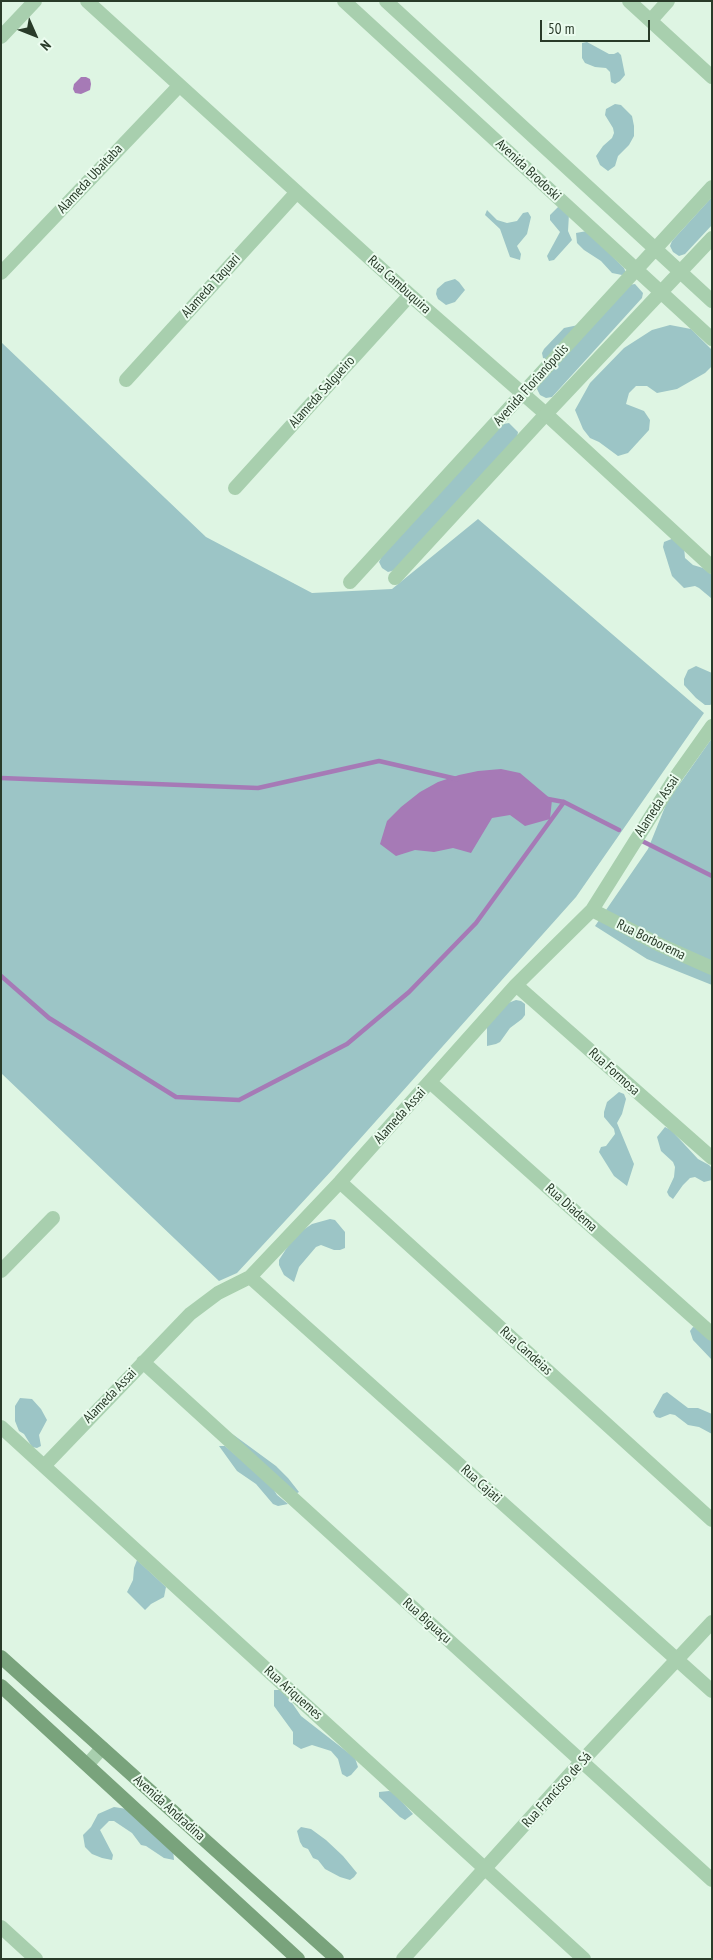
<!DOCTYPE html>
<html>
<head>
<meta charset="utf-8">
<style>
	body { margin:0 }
	#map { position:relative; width:713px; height:1960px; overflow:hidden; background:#def5e3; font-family:"PT Sans Narrow",sans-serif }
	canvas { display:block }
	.frame { position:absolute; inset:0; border:2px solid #293b29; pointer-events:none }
	.north { position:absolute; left:10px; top:10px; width:50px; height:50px; -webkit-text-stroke:4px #ebfcef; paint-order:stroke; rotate:134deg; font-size:14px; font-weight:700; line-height:20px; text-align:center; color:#293b29 }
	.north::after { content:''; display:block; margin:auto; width:18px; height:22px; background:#293b29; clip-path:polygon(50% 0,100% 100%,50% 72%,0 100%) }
	.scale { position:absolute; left:540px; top:20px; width:110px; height:22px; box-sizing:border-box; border:2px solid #293b29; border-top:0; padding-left:6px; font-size:15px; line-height:18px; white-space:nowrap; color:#293b29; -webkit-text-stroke:4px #ebfcef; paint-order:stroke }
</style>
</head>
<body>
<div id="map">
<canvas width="713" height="1960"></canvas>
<div class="frame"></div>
<div class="north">N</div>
<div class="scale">50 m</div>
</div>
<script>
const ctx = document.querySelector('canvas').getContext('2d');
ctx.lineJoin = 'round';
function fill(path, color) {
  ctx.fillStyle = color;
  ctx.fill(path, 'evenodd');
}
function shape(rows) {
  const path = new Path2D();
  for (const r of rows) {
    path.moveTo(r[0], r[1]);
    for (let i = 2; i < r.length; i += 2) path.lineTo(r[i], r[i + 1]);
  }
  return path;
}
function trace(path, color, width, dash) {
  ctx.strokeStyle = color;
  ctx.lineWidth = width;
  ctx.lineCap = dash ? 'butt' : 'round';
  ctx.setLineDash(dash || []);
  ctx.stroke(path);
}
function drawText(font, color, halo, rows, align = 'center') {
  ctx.font = font + ' "PT Sans Narrow",sans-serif';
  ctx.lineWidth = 4;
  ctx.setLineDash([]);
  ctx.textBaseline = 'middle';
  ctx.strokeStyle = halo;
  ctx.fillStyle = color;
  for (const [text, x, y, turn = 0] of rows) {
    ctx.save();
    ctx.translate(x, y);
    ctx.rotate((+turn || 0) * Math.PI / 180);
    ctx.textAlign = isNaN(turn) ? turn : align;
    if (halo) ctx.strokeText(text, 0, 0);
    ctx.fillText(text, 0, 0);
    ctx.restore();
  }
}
fill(shape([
	[587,42,609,54,614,54,618,52,621,55,625,75,620,81,615,84,611,82,610,72,606,68,595,67,585,63,582,58,582,43],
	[615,104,621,105,632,116,634,126,634,136,629,145,618,156,615,166,608,171,600,165,596,156,603,146,612,138,614,133,613,128,605,115,606,109],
	[712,197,712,225,685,254,679,256,673,252,670,246,672,241],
	[560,205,569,214,568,231,572,240,554,260,549,261,547,256,560,232,550,220,550,215],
	[487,210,497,220,507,223,517,221,523,213,528,212,531,217,527,234,517,246,521,254,520,260,510,257,500,229,485,215],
	[587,231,624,268,626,273,622,275,612,273,601,261,584,250,577,243,576,233],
	[455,279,459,282,465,290,455,302,446,305,438,299,436,294,437,289,445,282],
	[635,284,643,293,642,298,552,397,546,398,540,395,537,389,539,383,628,285],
	[583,324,548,359,543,358,542,353,544,349,564,328],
	[670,325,691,329,712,350,712,366,705,373,677,389,657,393,647,386,636,386,629,393,626,404,644,411,650,420,649,430,628,453,618,456,599,442,590,438,583,429,575,410,590,383,624,348,652,330],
	[1,342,206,537,312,593,392,589,478,519,704,713,576,897,334,1168,237,1273,219,1281,1,1073],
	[509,423,518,432,517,438,395,570,388,572,382,568,379,562,382,556,503,424],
	[674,538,684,547,685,558,693,565,703,568,712,575,712,603,711,598,699,588,695,586,684,588,672,576,663,547,664,542],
	[696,666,712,673,712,704,710,705,705,705,696,698,684,685,684,679,688,670],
	[712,738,712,985,647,959,595,926,648,849,667,802],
	[516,1000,521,1001,525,1004,525,1015,522,1019,510,1028,500,1042,496,1044,487,1046,487,1027,508,1003],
	[619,1092,624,1094,626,1099,622,1114,617,1123,634,1164,627,1186,614,1176,599,1152,601,1147,606,1146,615,1134,614,1129,604,1117,604,1112,607,1102],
	[665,1127,671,1130,698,1159,709,1165,712,1168,712,1180,704,1182,695,1177,690,1178,683,1185,673,1199,669,1196,667,1192,674,1177,675,1167,673,1162,661,1151,657,1137],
	[330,1219,335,1220,345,1232,345,1248,340,1250,334,1250,321,1245,316,1247,299,1267,294,1282,284,1275,279,1265,279,1260,288,1246,303,1230,312,1224],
	[693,1327,698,1328,712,1339,712,1360,693,1340,690,1331],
	[667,1392,688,1408,698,1408,712,1414,712,1434,699,1427,688,1425,675,1415,670,1414,660,1418,656,1417,653,1412,663,1394],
	[20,1398,32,1399,41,1409,47,1420,39,1435,41,1446,37,1448,32,1447,24,1434,19,1431,15,1421,15,1406],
	[231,1433,276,1466,288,1478,299,1492,292,1496],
	[219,1446,225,1446,271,1485,277,1495,288,1504,278,1506,273,1504,256,1484,237,1471],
	[137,1560,166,1587,164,1597,151,1604,145,1610,127,1592,133,1580,134,1568],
	[274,1690,280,1690,288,1697,301,1716,355,1758,358,1767,351,1775,347,1777,342,1774,338,1759,331,1751,312,1745,301,1749,293,1744,293,1732,274,1706],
	[389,1791,393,1792,413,1814,405,1820,400,1817,379,1797,379,1792],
	[114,1807,127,1809,173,1849,174,1860,164,1858,146,1846,141,1845,132,1833,114,1821,109,1821,100,1830,113,1855,112,1860,102,1858,92,1854,85,1847,83,1835,91,1827,98,1814],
	[301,1827,311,1829,326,1840,343,1856,357,1873,354,1877,350,1880,340,1877,325,1869,318,1860,313,1858,308,1849,303,1847,300,1842,297,1831]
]), '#9cc5c6');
fill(shape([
	[81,77,86,77,90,79,91,84,90,90,81,94,75,93,73,89,74,84],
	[501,769,520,773,552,800,550,819,525,826,510,815,492,818,471,853,453,848,434,852,415,850,396,856,380,844,387,821,401,807,420,792,438,782,459,775,478,771]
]), '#a67ab6');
trace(shape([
	[1,778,258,788,379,761,457,779],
	[548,799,564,802,619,830],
	[640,840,712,876],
	[1,976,49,1018,176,1097,239,1100,347,1044,409,992,476,923,564,802]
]), '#a67ab6', 4.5);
trace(shape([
	[87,1,410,295,546,414,712,567],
	[629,1,712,77],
	[651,20,668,1],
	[1,37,35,1],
	[1,273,179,86],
	[126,380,297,192],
	[235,488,410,295],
	[395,578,546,414],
	[350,582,523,393],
	[592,910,658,944,712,968],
	[516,985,712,1158],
	[430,1082,712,1334],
	[340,1182,712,1520],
	[1,1271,53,1218],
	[250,1277,712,1691],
	[143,1362,712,1880],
	[1,1427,584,1959],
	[44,1466,190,1314,218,1293,250,1277,340,1182,516,985,592,910,675,778,712,726],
	[1,1927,36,1959],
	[403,1959,581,1762,712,1622]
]), '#a8cfae', 14);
trace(shape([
	[344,1,712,339],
	[386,1,712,301],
	[523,393,712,187],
	[546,414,712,238],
	[88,1764,102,1748]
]), '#a8cfae', 14);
trace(shape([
	[1,1657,337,1959],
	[1,1686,298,1959]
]), '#79a37c', 14);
drawText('14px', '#293b29', '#ebfcef', [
	["Avenida Brodoski",528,170,43],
	["Alameda Ubaitaba",90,179,-47],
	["Rua Cambuquira",399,285,42],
	["Alameda Taquari",211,286,-48],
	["Avenida Florianópolis",531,385,-48],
	["Alameda Salgueiro",322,392,-48],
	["Alameda Assai",657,806,-57],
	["Rua Borborema",651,940,26],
	["Rua Formosa",614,1072,42],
	["Alameda Assai",400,1116,-48],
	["Rua Diadema",571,1208,42],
	["Rua Candeias",526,1351,42],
	["Alameda Assai",110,1396,-46],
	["Rua Cajati",481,1484,42],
	["Rua Biguaçu",427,1621,42],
	["Rua Ariquemes",293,1693,42],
	["Rua Francisco de Sá",557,1790,-48],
	["Avenida Andradina",169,1808,42]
]);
</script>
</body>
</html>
